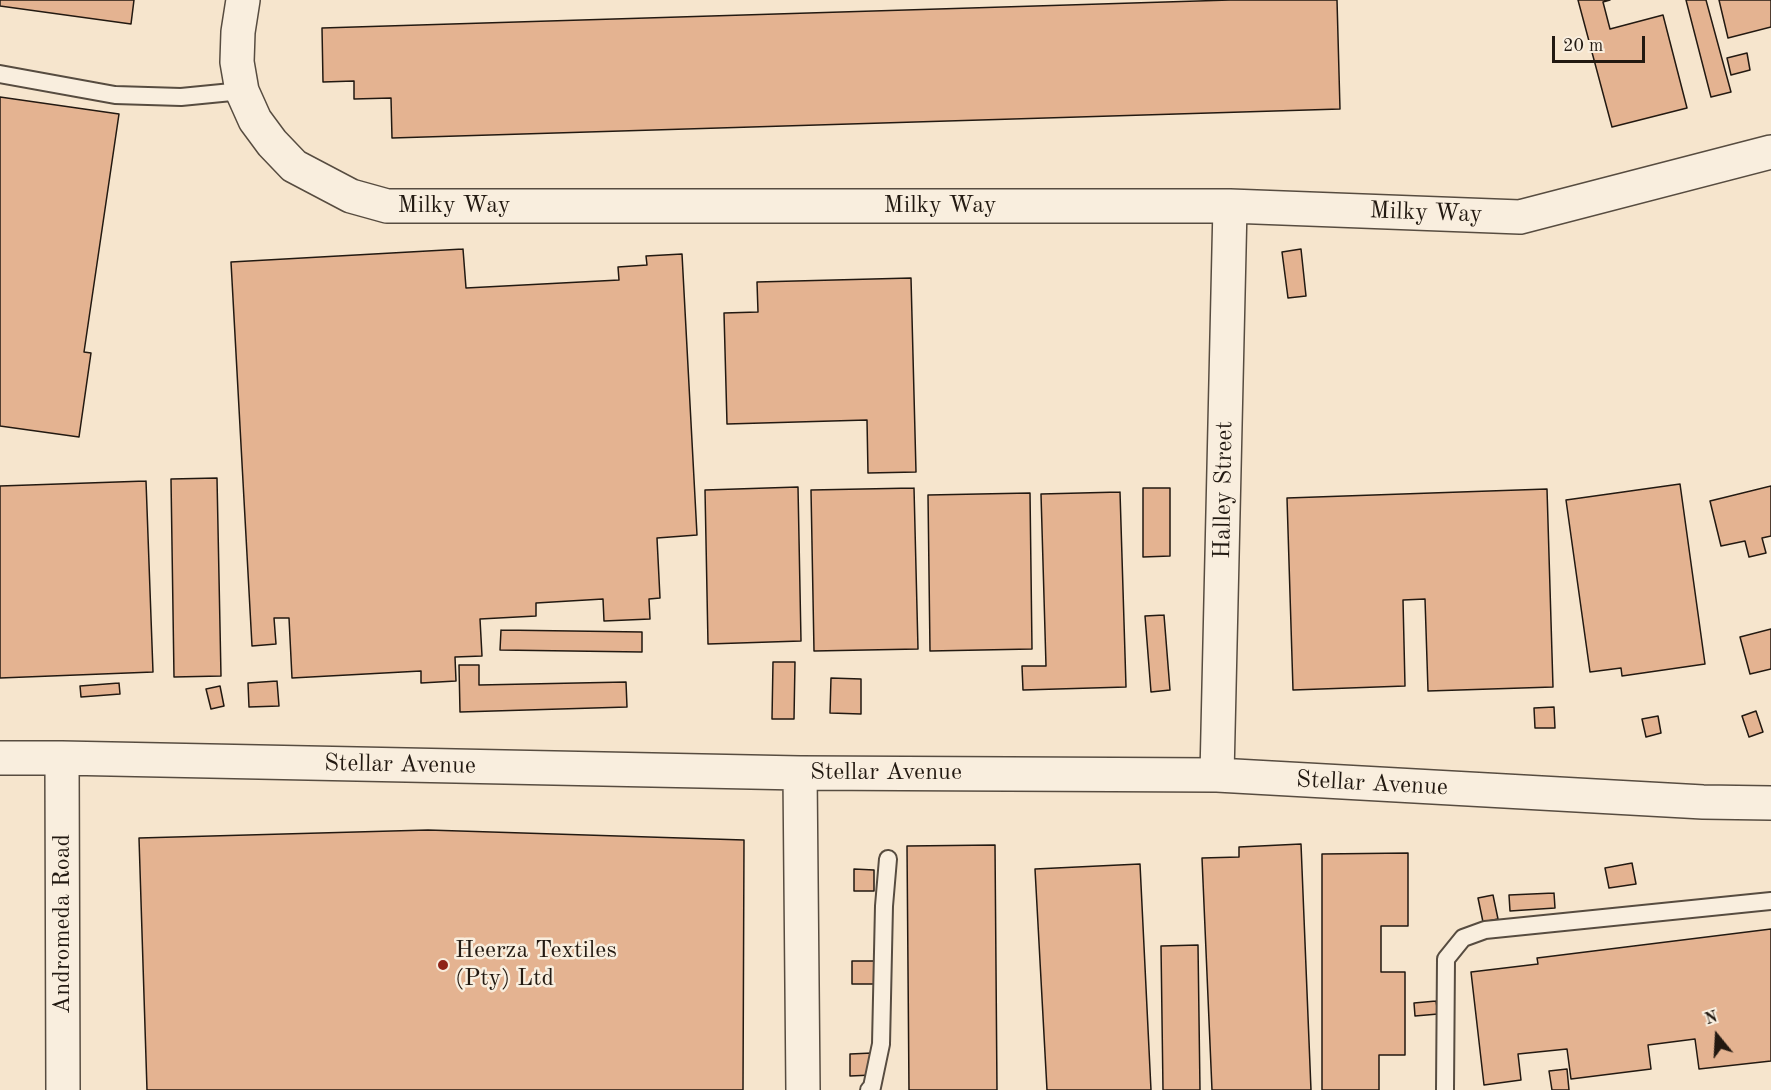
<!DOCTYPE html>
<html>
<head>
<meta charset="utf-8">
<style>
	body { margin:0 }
	#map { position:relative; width:1771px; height:1090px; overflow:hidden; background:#f6e5cd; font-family:"Old Standard TT",serif }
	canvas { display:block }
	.north { position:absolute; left:1687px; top:1006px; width:60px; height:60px; -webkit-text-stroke:4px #f9eede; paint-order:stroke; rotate:342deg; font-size:16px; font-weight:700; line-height:24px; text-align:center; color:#221911 }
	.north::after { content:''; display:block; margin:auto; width:21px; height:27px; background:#221911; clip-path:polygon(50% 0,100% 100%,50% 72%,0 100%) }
	.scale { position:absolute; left:1552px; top:36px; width:93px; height:27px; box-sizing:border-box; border:3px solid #221911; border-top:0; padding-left:8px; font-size:18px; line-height:21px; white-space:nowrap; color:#221911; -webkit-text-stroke:4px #f9eede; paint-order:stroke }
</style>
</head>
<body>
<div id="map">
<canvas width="1771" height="1090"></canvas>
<div class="north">N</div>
<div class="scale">20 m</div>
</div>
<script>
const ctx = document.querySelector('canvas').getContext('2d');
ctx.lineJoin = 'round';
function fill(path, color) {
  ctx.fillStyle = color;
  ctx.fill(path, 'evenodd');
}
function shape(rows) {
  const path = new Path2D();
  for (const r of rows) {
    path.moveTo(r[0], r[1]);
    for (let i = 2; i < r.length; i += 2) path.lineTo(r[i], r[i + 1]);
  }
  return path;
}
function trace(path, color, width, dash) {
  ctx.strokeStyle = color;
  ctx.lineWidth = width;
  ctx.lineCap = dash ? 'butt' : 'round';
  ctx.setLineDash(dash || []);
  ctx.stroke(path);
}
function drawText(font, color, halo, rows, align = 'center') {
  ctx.font = font + ' "Old Standard TT",serif';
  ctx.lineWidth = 5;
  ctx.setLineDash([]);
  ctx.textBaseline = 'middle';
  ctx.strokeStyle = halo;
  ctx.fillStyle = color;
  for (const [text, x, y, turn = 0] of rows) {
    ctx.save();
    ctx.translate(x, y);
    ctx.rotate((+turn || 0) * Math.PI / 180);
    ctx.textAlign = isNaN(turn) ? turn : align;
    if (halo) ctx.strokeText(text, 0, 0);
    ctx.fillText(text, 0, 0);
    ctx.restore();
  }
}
const building = shape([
	[0,0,134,0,131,24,0,6,0,0],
	[1230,0,1337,0,1340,109,392,138,391,98,354,99,354,81,323,82,322,28,1230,0],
	[1578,0,1610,0,1603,2,1610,29,1663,15,1687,108,1612,127,1578,0],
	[1686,0,1706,0,1731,92,1711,97,1686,0],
	[1719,0,1771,0,1771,27,1728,38,1719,0],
	[1747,53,1750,70,1731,75,1727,58,1747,53],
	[0,97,119,114,84,352,91,353,79,437,0,426,0,97],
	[463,249,466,288,619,280,618,267,647,265,646,256,682,254,697,535,657,538,660,598,649,599,650,619,604,621,603,599,536,603,536,616,480,619,482,656,455,657,456,681,421,683,421,671,292,678,289,618,274,618,276,644,252,646,231,262,463,249],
	[1301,249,1306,296,1288,298,1282,252,1301,249],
	[911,278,916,472,868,473,867,420,727,424,724,313,758,312,757,282,911,278],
	[217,478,221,676,174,677,171,479,217,478],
	[146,481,153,672,0,678,0,486,146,481],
	[1680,484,1705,664,1622,676,1621,668,1590,672,1566,500,1680,484],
	[1771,486,1771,536,1762,538,1766,553,1749,557,1745,541,1721,546,1710,501,1771,486],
	[798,487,801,641,708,644,705,490,798,487],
	[914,488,918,649,814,651,811,490,914,488],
	[1143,488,1170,488,1170,556,1143,557,1143,488],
	[1547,489,1553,687,1428,691,1425,599,1403,600,1405,686,1293,690,1287,498,1547,489],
	[1120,492,1126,687,1023,690,1022,666,1046,666,1041,494,1120,492],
	[1030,493,1032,649,930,651,928,495,1030,493],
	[1164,615,1170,690,1151,692,1145,616,1164,615],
	[1771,629,1771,669,1750,674,1740,637,1771,629],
	[501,630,642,632,642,652,500,650,501,630],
	[773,662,795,662,794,719,772,719,773,662],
	[459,665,479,665,479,685,626,682,627,707,460,712,459,665],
	[831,678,861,679,861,714,830,713,831,678],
	[277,681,279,706,249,707,248,683,277,681],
	[119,683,120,694,81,697,80,686,119,683],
	[220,686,224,706,211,709,206,689,220,686],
	[1554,707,1555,728,1535,728,1534,708,1554,707],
	[1756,711,1763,732,1749,737,1742,716,1756,711],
	[1658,716,1661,733,1646,737,1642,719,1658,716],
	[428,830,744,840,743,1090,147,1090,139,838,428,830],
	[1301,844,1311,1090,1212,1090,1202,858,1239,857,1239,847,1301,844],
	[995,845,997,1090,909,1090,907,846,995,845],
	[1408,853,1408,926,1381,926,1381,972,1405,972,1405,1055,1379,1055,1379,1090,1322,1090,1322,854,1408,853],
	[1632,863,1636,884,1609,888,1605,868,1632,863],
	[1140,864,1151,1090,1047,1090,1035,869,1140,864],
	[854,869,874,870,874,891,854,891,854,869],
	[1554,893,1555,908,1510,911,1509,895,1554,893],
	[1493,895,1498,919,1483,922,1478,898,1493,895],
	[1771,929,1771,1061,1699,1069,1695,1039,1648,1045,1651,1069,1571,1079,1567,1049,1518,1054,1521,1080,1484,1085,1471,972,1538,964,1537,958,1771,929],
	[1198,945,1200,1090,1163,1090,1161,946,1198,945],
	[852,961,875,961,875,984,852,984,852,961],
	[1436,1001,1438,1014,1415,1016,1414,1003,1436,1001],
	[872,1053,872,1075,850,1076,850,1054,872,1053],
	[1567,1069,1569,1090,1552,1090,1549,1071,1567,1069]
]);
fill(building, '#e4b391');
trace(building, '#221911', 1.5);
const service = shape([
	[0,74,115,95,181,97,242,91],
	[869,1090,872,1087,881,1044,884,906,888,859],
	[1445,1090,1446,959,1463,938,1485,930,1771,901]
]);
const minor = shape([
	[243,0,238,32,237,62,242,91,255,120,272,143,294,166,351,196,387,206,1230,206,1520,217,1771,152],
	[0,758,62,758,800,773,1217,775,1703,802,1771,803],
	[62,758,63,1090],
	[800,773,803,1090],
	[1217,775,1230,206]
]);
trace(service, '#574c40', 20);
trace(minor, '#574c40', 36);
trace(service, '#f9eede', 16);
trace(minor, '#f9eede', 33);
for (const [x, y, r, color] of [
	[443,965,6,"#8f2418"]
]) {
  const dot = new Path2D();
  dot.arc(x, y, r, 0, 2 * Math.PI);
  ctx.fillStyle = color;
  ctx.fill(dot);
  trace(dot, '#f9eede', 2);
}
drawText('24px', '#221911', '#f9eede', [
	["Milky Way",454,206],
	["Milky Way",940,206],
	["Milky Way",1426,213,2],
	["Halley Street",1224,490,-89],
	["Stellar Avenue",400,765,1],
	["Stellar Avenue",886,773],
	["Stellar Avenue",1372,784,3],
	["Andromeda Road",63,924,-90]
]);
drawText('24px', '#221911', '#f9eede', [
	["Heerza Textiles",455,951],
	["(Pty) Ltd",455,979]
], 'left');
</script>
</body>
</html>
